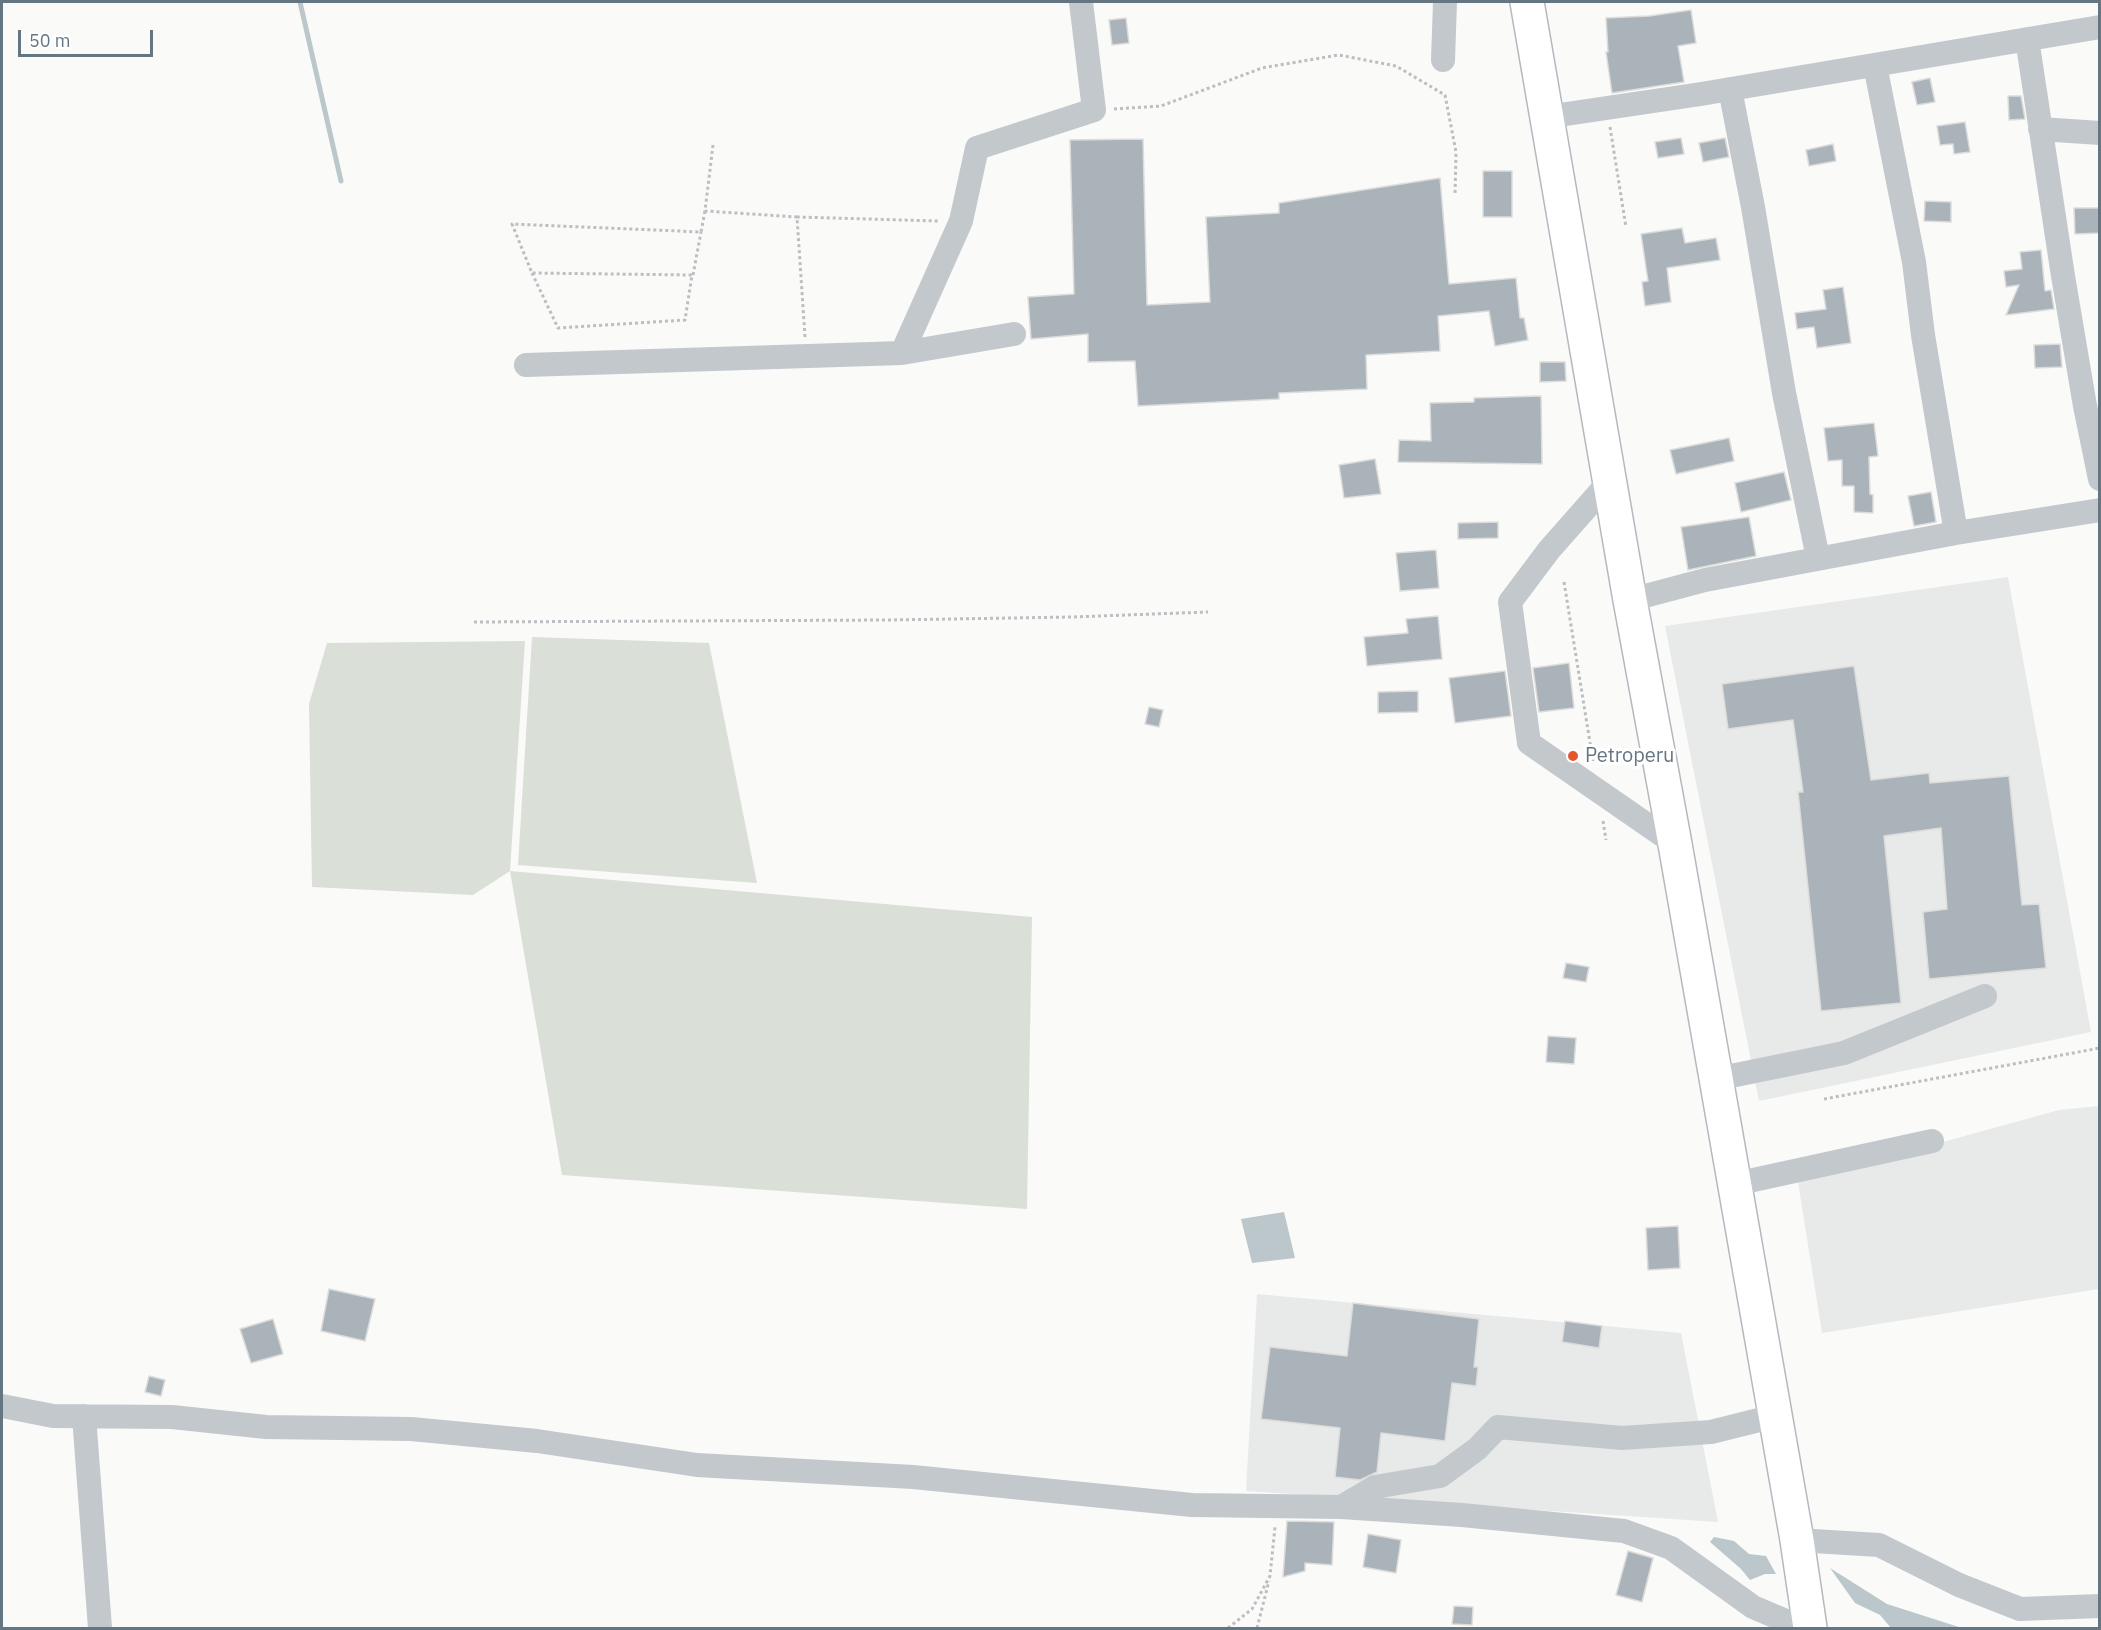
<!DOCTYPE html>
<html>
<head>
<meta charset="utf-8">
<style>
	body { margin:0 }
	#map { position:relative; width:2101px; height:1630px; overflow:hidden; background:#fafaf8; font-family:"IBM Plex Sans",sans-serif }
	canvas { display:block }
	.frame { position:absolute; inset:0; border:3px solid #657683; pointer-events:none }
	.scale { position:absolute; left:18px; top:30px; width:135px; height:27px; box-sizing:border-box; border:3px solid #657683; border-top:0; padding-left:8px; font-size:18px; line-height:21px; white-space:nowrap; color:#657683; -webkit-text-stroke:4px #fff; paint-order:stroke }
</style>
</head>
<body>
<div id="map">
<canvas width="2101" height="1630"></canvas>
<div class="frame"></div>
<div class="scale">50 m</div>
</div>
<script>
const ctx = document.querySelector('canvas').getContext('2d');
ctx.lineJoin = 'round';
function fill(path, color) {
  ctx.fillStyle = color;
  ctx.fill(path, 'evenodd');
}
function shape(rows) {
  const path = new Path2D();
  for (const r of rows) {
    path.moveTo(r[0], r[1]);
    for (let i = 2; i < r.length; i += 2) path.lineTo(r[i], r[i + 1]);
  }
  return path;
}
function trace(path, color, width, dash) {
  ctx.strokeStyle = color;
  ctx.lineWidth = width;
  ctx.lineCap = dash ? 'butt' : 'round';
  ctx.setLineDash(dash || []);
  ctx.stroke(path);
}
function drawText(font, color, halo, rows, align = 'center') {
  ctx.font = font + ' "IBM Plex Sans",sans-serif';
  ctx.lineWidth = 6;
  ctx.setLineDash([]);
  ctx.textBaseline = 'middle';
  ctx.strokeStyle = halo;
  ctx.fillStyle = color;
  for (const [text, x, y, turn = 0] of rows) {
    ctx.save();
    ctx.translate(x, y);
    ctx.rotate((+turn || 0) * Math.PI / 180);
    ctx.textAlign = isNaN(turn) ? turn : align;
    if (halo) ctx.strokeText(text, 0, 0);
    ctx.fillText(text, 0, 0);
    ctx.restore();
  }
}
fill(shape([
	[2008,577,2091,1032,1759,1101,1665,626],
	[2099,1106,2099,1289,1822,1333,1798,1182,2059,1110],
	[1257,1294,1681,1333,1718,1522,1246,1491]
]), '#e8e9e9');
fill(shape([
	[532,637,709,643,757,883,518,865],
	[525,641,510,871,1032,917,1027,1209,562,1175,510,871,473,895,312,887,309,704,327,643]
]), '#dadfd7');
fill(shape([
	[1284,1212,1295,1258,1252,1263,1241,1219],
	[1714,1537,1734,1541,1749,1554,1766,1556,1776,1574,1765,1574,1750,1580,1741,1569,1710,1542],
	[1830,1568,1887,1604,1962,1628,1891,1628,1880,1615,1855,1603]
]), '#bbc7cb');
trace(shape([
	[300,2,341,181]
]), '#bbc7cb', 5);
const building = shape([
	[1691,10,1696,43,1678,46,1684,82,1612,93,1606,52,1608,52,1606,18,1649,16,1691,10],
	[1126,18,1129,43,1112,45,1109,20,1126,18],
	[1930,78,1935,102,1917,105,1912,82,1930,78],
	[2008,96,2021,96,2025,119,2009,120,2008,96],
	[1965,122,1970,152,1954,154,1953,144,1940,145,1937,126,1965,122],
	[1681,138,1684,154,1658,158,1655,142,1681,138],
	[1725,138,1729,157,1703,162,1699,143,1725,138],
	[1143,139,1147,305,1210,302,1206,217,1279,213,1279,203,1440,178,1449,284,1516,278,1520,318,1524,318,1528,340,1495,346,1489,311,1438,316,1440,351,1366,355,1367,389,1279,393,1279,399,1138,406,1135,361,1088,362,1088,334,1031,339,1028,297,1074,294,1070,140,1143,139],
	[1833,144,1836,161,1809,166,1806,150,1833,144],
	[1483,171,1512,171,1512,217,1483,217,1483,171],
	[1925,201,1951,202,1951,222,1924,221,1925,201],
	[2074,208,2100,208,2100,233,2075,234,2074,208],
	[1682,228,1685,243,1716,238,1720,260,1667,268,1671,302,1645,306,1642,282,1648,281,1641,234,1682,228],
	[2041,250,2045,291,2051,290,2054,309,2006,315,2019,285,2006,287,2004,271,2022,269,2020,252,2041,250],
	[1843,287,1851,343,1817,348,1814,327,1797,329,1795,313,1826,309,1823,290,1843,287],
	[2060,344,2062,367,2035,368,2034,345,2060,344],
	[1540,362,1565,362,1566,381,1540,382,1540,362],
	[1541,396,1542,464,1398,462,1399,440,1431,441,1430,403,1474,402,1474,398,1541,396],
	[1874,423,1878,456,1869,457,1870,494,1873,495,1873,513,1854,512,1854,486,1842,486,1842,460,1828,461,1824,428,1874,423],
	[1729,438,1734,461,1676,474,1670,450,1729,438],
	[1375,459,1381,494,1344,498,1339,465,1375,459],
	[1784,472,1791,500,1741,512,1735,483,1784,472],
	[1931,492,1936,522,1914,526,1908,496,1931,492],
	[1749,517,1756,556,1688,570,1681,527,1749,517],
	[1498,522,1498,538,1458,539,1458,523,1498,522],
	[1436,550,1439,588,1400,591,1396,553,1436,550],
	[1438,616,1442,659,1367,666,1364,637,1408,633,1406,619,1438,616],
	[1569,663,1574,708,1539,712,1533,668,1569,663],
	[1854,666,1871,780,1929,773,1930,783,2009,776,2022,905,2039,904,2046,968,1929,979,1923,912,1947,909,1941,828,1884,836,1901,1003,1821,1011,1798,792,1803,792,1793,720,1728,729,1722,684,1854,666],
	[1505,671,1511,716,1455,723,1449,678,1505,671],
	[1418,691,1418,712,1378,713,1378,692,1418,691],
	[1149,707,1163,710,1159,727,1145,724,1149,707],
	[1566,963,1589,967,1586,982,1563,978,1566,963],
	[1548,1036,1576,1038,1574,1064,1546,1062,1548,1036],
	[1678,1226,1680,1268,1648,1270,1646,1228,1678,1226],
	[329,1289,375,1299,365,1341,321,1331,329,1289],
	[1353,1303,1479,1319,1474,1367,1478,1367,1476,1386,1452,1383,1445,1441,1381,1433,1377,1472,1360,1480,1335,1477,1340,1428,1261,1419,1270,1347,1347,1356,1353,1303],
	[273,1319,283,1354,251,1363,240,1329,273,1319],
	[1565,1321,1602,1326,1599,1348,1562,1342,1565,1321],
	[149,1376,165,1380,161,1396,145,1392,149,1376],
	[1287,1521,1334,1522,1332,1565,1305,1563,1305,1571,1283,1577,1287,1521],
	[1368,1534,1401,1540,1396,1573,1363,1567,1368,1534],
	[1628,1551,1653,1558,1642,1602,1616,1595,1628,1551],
	[1454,1606,1473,1607,1472,1625,1452,1624,1454,1606]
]);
fill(building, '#aab3b9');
trace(building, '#dcdcda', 1.5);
const highway = shape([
	[1527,2,1630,600,1675,844,1797,1540,1810,1628]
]);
trace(highway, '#b4b9bd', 36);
trace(shape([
	[1114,109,1161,106,1262,68,1339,55,1396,66,1445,95,1456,152,1455,195],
	[1610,127,1626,227],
	[713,145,705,211,797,217],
	[532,273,558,328,685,320,692,275,532,273,512,224,701,232,705,211],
	[693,275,701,232],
	[805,337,797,217,938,221],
	[1564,582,1593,761],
	[474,622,889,620,1072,617,1208,612],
	[1603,821,1606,840],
	[1824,1099,2100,1048],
	[1228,1628,1252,1609,1270,1576,1275,1527],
	[1257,1628,1269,1581]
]), '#bbbfc2', 3, [3, 3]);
trace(shape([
	[2027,39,2063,276,2085,406,2100,479],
	[1443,60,1445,2],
	[1875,65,1914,262,1923,335,1956,533],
	[1730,89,1753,207,1784,393,1818,558],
	[1546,117,1701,94,2100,27],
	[2040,129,2100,133],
	[902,353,961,221,977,148,1094,110,1081,2],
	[526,365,902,353,1014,334],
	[1609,482,1549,550,1510,602,1529,743,1675,844],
	[1630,600,1705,580,1956,533,2100,510],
	[1716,1079,1844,1053,1985,996],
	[1735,1184,1932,1141],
	[2,1406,53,1416,172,1417,266,1427,411,1429,537,1441,697,1465,913,1477,1192,1505,1341,1507,1462,1515,1624,1531,1671,1548,1753,1607,1786,1621,1809,1623],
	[84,1416,100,1628],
	[1341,1507,1375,1487,1440,1476,1477,1449,1498,1427,1622,1438,1711,1432,1775,1416],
	[1797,1540,1879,1545,1959,1585,2020,1609,2100,1606]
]), '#c3c8cc', 24);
trace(highway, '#fff', 33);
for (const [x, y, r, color] of [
	[1573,756,6,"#e4572e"]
]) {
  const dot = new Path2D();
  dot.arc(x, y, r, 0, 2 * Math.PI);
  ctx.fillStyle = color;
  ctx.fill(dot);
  trace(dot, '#fff', 2);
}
drawText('20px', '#657683', '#fff', [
	["Petroperu",1585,756]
], 'left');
</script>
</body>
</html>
